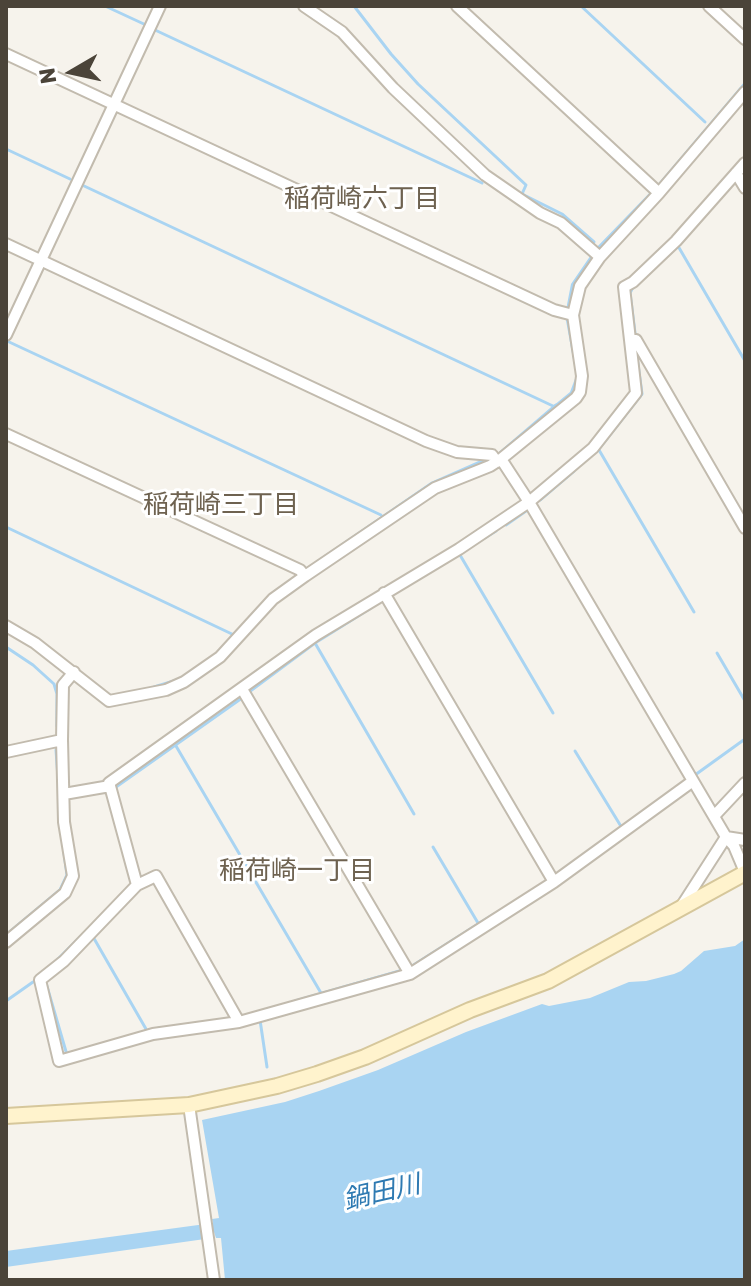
<!DOCTYPE html>
<html>
<head>
<meta charset="utf-8">
<style>
	body { margin:0 }
	#map { position:relative; width:751px; height:1286px; overflow:hidden; background:#f6f3ec; font-family:Rubik,sans-serif }
	canvas { display:block }
	.frame { position:absolute; inset:0; border:8px solid #4b4439; pointer-events:none }
	.north { position:absolute; left:32px; top:32px; width:80px; height:80px; -webkit-text-stroke:6px #fff; paint-order:stroke; rotate:261deg; font-size:22px; font-weight:700; line-height:32px; text-align:center; color:#4b4439 }
	.north::after { content:''; display:block; margin:auto; width:28px; height:36px; background:#4b4439; clip-path:polygon(50% 0,100% 100%,50% 72%,0 100%) }
</style>
</head>
<body>
<div id="map">
<canvas width="751" height="1286"></canvas>
<div class="frame"></div>
<div class="north">N</div>
</div>
<script>
const ctx = document.querySelector('canvas').getContext('2d');
ctx.lineJoin = 'round';
function fill(path, color) {
  ctx.fillStyle = color;
  ctx.fill(path, 'evenodd');
}
function shape(rows) {
  const path = new Path2D();
  for (const r of rows) {
    path.moveTo(r[0], r[1]);
    for (let i = 2; i < r.length; i += 2) path.lineTo(r[i], r[i + 1]);
  }
  return path;
}
function trace(path, color, width, dash) {
  ctx.strokeStyle = color;
  ctx.lineWidth = width;
  ctx.lineCap = dash ? 'butt' : 'round';
  ctx.setLineDash(dash || []);
  ctx.stroke(path);
}
function drawText(font, color, halo, rows, align = 'center') {
  ctx.font = font + ' Rubik,"Noto Sans JP",sans-serif';
  ctx.lineWidth = 6;
  ctx.setLineDash([]);
  ctx.textBaseline = 'middle';
  ctx.strokeStyle = halo;
  ctx.fillStyle = color;
  for (const [text, x, y, turn = 0] of rows) {
    ctx.save();
    ctx.translate(x, y);
    ctx.rotate((+turn || 0) * Math.PI / 180);
    ctx.textAlign = isNaN(turn) ? turn : align;
    if (halo) ctx.strokeText(text, 0, 0);
    ctx.fillText(text, 0, 0);
    ctx.restore();
  }
}
fill(shape([
	[745,81,745,87,576,286,578,385,574,393,555,408,553,406,570,392,576,376,565,315,571,284,595,249,656,186],
	[745,939,745,1280,225,1280,221,1238,216,1238,214,1232,204,1234,205,1239,6,1267,6,1251,213,1223,212,1219,219,1218,202,1120,285,1102,319,1091,378,1070,466,1032,542,1004,549,1006,590,998,629,982,646,981,674,974,681,971,704,951,735,946]
]), '#a9d4f2');
trace(shape([
	[105,6,146,25],
	[354,6,391,54,418,84,526,185,522,194,562,214,594,242],
	[581,6,705,122],
	[155,30,482,183],
	[6,149,70,179],
	[82,185,553,406],
	[678,246,745,361],
	[633,287,630,293,635,333],
	[7,341,381,515],
	[598,450,642,394,637,357],
	[599,450,694,612],
	[540,500,574,471],
	[506,525,526,511],
	[6,527,234,635],
	[460,555,553,713],
	[317,562,432,483,500,453,556,405],
	[420,578,496,531],
	[274,592,290,581],
	[315,643,414,814],
	[6,647,33,665,54,684,57,694,57,726],
	[717,653,745,701],
	[154,687,177,680],
	[249,692,315,643,371,608],
	[176,746,321,993],
	[56,750,58,778],
	[575,751,622,828],
	[695,775,745,739],
	[116,787,242,698],
	[433,847,478,923],
	[6,935,60,890,67,875,64,853],
	[92,935,146,1029],
	[53,964,84,933],
	[412,966,494,914],
	[46,983,67,1055],
	[6,1001,33,982],
	[295,1001,403,970],
	[260,1020,267,1067],
	[101,1044,159,1028]
]), '#a9d4f2', 3);
const minor = shape([
	[304,6,342,32,393,88,485,175,540,213,561,223,600,257],
	[457,6,659,193],
	[709,6,745,39],
	[6,54,554,310,573,315],
	[736,173,745,188],
	[6,244,426,441,457,452,492,455,497,462],
	[6,335,160,6],
	[631,341,636,340,745,528],
	[6,434,300,570,305,576],
	[501,459,529,502,726,837,734,846,745,872],
	[384,593,554,882],
	[6,626,35,643,109,701,166,690,184,682,220,657,273,599,305,576,435,488,490,466,501,459,576,398,580,392,582,376,573,315,580,286,600,257,659,193,745,92],
	[242,689,410,974],
	[6,752,62,740],
	[110,786,137,885,156,876,239,1022],
	[64,794,110,786,109,783,316,635,459,549,529,502,593,448,636,393,624,287,633,282,676,241,745,163],
	[715,815,745,783],
	[137,885,64,961,40,980,59,1061,153,1034,239,1022,410,974,554,882,693,781],
	[681,907,726,837,745,840],
	[6,942,65,893,73,876,64,822,62,740,63,685,74,672],
	[189,1105,214,1280]
]);
const secondary = shape([
	[6,1116,189,1105,277,1086,317,1074,365,1057,470,1010,548,981,745,873]
]);
trace(minor, '#c2bbae', 14);
trace(secondary, '#d6c79b', 18);
trace(minor, '#fff', 10);
trace(secondary, '#fff3cd', 14);
drawText('26px', '#6e6250', '#fff', [
	["稲荷崎六丁目",362,199],
	["稲荷崎三丁目",221,505],
	["稲荷崎一丁目",297,871]
]);
drawText('italic 26px', '#2e7ab2', '#fff', [
	["鍋田川",382,1193,-13]
]);
</script>
</body>
</html>
